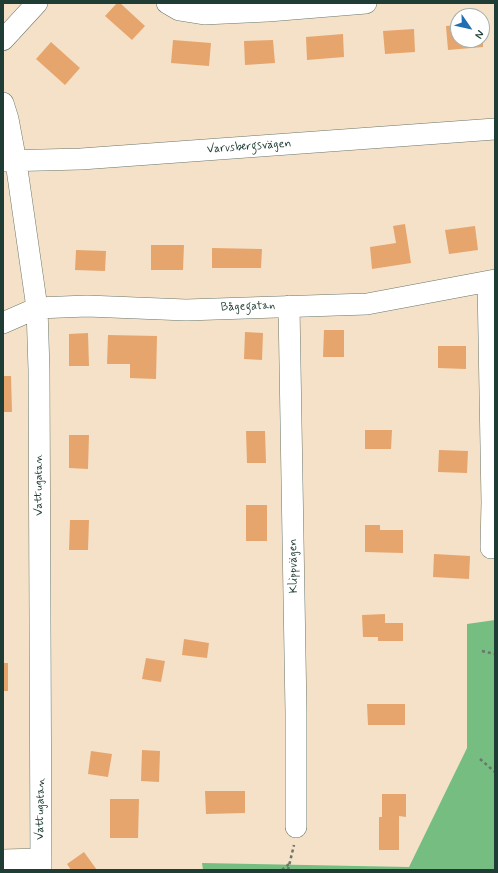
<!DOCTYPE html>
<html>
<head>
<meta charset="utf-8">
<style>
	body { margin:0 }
	#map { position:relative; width:498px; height:873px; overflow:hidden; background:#f5e1c8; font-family:Mynerve,sans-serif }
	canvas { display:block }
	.frame { position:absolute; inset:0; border:4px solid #1f3d34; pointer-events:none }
	.north { position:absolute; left:450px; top:8px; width:40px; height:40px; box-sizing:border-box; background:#fff; border:1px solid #a5b1ae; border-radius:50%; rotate:124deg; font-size:11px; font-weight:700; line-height:16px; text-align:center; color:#1f3d34 }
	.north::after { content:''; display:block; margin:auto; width:14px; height:18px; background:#1f6fb2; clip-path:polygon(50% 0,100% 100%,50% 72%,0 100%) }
</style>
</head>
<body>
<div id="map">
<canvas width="498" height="873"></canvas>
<div class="frame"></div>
<div class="north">N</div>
</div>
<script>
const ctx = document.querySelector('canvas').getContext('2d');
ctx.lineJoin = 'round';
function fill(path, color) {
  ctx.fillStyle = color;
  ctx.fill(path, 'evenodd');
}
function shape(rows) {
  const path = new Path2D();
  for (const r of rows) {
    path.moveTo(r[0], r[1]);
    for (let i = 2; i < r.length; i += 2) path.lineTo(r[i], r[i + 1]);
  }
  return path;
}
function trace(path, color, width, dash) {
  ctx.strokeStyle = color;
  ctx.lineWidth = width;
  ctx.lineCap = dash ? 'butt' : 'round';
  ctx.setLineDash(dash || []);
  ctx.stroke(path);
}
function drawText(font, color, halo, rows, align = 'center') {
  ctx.font = font + ' Mynerve,sans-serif';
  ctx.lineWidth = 3.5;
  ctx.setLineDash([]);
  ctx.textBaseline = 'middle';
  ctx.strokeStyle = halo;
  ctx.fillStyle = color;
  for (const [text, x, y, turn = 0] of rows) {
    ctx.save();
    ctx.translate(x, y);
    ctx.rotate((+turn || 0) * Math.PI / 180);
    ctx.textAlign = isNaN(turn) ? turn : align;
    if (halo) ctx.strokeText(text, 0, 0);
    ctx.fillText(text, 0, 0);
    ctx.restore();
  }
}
fill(shape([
	[495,620,495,870,203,870,202,863,409,867,467,748,467,624]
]), '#76bd82');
fill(shape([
	[117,3,120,3,145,26,132,40,105,16],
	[458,25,458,40,483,40,483,47,448,50,446,26],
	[414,29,415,52,385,54,383,31],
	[343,34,344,57,307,60,306,37],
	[173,40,211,43,209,66,171,63],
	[273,40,275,63,245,65,244,41],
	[51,42,80,68,65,85,36,59],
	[405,224,411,263,372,269,370,247,396,243,393,226],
	[475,226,478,250,449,254,445,230],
	[151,245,184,245,183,270,151,270],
	[212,248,262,249,261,268,212,268],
	[76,250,106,251,105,271,75,270],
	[324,330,344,330,344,357,323,357],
	[245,332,263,333,262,360,244,359],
	[88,333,89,366,69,366,69,334],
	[108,335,157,336,156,379,130,378,130,364,107,364],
	[438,346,466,346,466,369,438,368],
	[3,376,11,376,12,412,3,412],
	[365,430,392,430,391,449,365,449],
	[246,431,265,431,266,463,247,463],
	[69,435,89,435,88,469,69,468],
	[439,450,468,451,467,473,438,472],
	[246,505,267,505,267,541,246,541],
	[70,520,89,520,88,550,69,550],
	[365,525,380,525,380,530,403,530,403,553,365,552],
	[434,554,470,556,469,579,433,577],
	[385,614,385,623,403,623,403,641,378,641,378,637,363,637,362,615],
	[184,639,209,643,207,658,182,655],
	[146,658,165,661,161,682,142,679],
	[3,663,8,663,8,691,3,691],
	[367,704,405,704,405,725,368,725],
	[142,750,160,751,159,782,141,781],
	[91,751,112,754,108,777,88,774],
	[205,791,245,791,245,813,206,814],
	[382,794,406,794,406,817,399,816,399,850,379,850,379,817,382,817],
	[110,799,139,799,138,838,110,838],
	[84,852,97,870,71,870,67,864]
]), '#e6a56c');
const minor = shape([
	[167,3,179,10,204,14,268,11,366,3],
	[3,40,37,3],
	[3,103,8,119,16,162,37,308,39,370,41,870],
	[3,161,81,159,495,129],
	[488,282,492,502,495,502],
	[289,306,296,712,296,827],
	[3,323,37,308,87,306,186,310,367,304,495,280],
	[491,548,492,502],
	[3,860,41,859]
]);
trace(minor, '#6a7668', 22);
trace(shape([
	[482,651,495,654],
	[480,759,495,772],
	[282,870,289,864],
	[288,870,294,845]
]), '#6a7668', 2.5, [3, 3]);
trace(minor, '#fff', 21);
drawText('12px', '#1f3d34', '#fff', [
	["Varvsbergsvägen",249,147,-4],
	["Bågegatan",248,307,-2],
	["Vattugatan",39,485,-90],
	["Klippvägen",294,566,-91],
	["Vattugatan",41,809,-89]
]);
</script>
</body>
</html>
